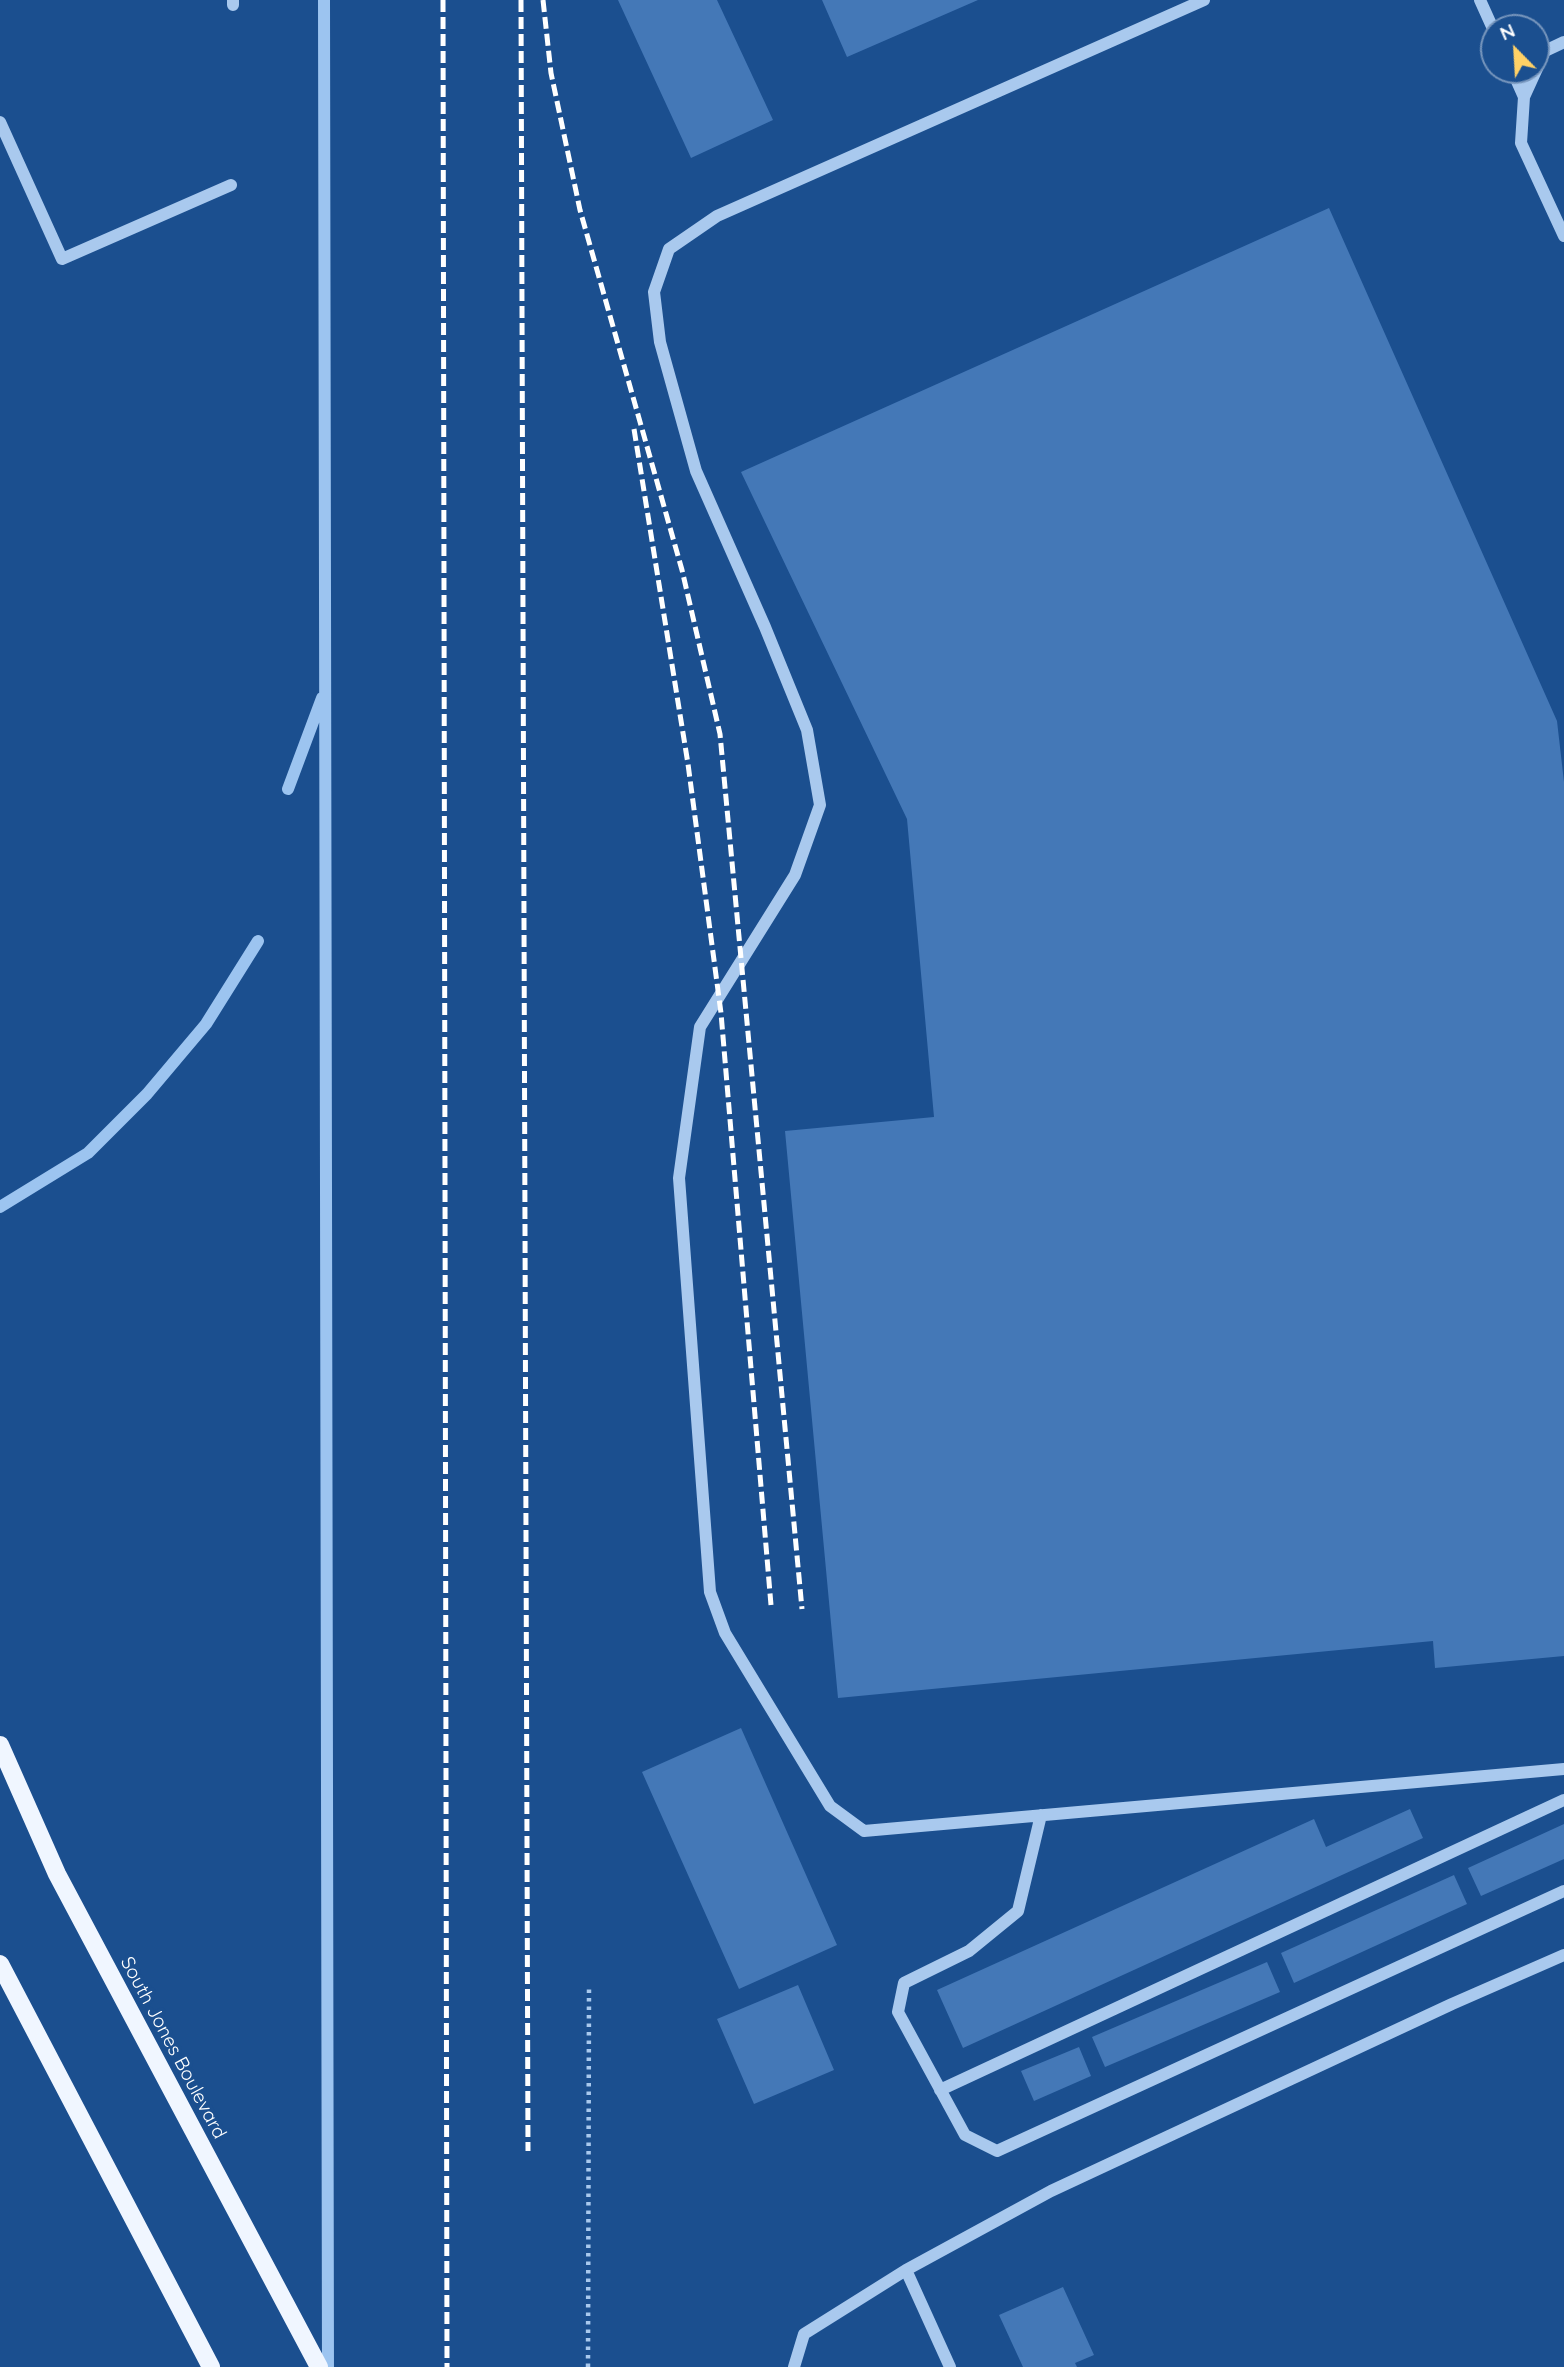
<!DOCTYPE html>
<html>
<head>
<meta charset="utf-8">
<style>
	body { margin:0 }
	#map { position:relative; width:1564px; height:2367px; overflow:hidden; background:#1b4f8f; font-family:Quicksand,sans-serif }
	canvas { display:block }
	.north { position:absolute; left:1480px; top:14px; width:70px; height:70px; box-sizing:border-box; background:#1b4f8f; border:2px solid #7695bc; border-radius:50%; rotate:336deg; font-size:19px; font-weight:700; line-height:28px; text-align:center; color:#fff }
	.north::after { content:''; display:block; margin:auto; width:24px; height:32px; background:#ffd166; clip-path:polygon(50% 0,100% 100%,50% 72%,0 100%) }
</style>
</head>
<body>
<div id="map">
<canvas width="1564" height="2367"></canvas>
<div class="north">N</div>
</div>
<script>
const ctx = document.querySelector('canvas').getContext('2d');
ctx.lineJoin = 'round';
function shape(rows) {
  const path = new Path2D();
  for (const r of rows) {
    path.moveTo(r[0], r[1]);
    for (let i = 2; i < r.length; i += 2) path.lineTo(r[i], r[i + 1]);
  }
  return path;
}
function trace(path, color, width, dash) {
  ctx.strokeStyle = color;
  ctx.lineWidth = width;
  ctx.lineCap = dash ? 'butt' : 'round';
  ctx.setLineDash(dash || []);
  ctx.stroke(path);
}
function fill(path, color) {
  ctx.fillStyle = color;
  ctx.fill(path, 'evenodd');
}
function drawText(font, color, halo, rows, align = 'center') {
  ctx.font = font + ' Quicksand,sans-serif';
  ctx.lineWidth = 7;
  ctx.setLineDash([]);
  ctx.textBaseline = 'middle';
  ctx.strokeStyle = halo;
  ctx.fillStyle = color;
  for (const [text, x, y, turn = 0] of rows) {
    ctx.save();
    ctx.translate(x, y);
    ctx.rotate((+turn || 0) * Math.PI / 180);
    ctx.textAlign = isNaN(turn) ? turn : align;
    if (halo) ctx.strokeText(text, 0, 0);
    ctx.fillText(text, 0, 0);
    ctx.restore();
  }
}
trace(shape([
	[324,0,328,2367],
	[288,789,322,698],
	[0,1207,88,1153,147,1094,206,1024,258,941]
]), '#9cc4f0', 12);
fill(shape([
	[618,0,717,0,773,120,691,158],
	[822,0,978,0,847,57],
	[1329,208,1557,721,1564,782,1564,1656,1435,1668,1433,1641,838,1698,785,1131,934,1117,907,819,741,472],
	[741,1728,837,1945,739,1989,642,1772],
	[1410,1809,1423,1838,963,2048,937,1990,1314,1819,1326,1847],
	[1564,1824,1564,1859,1481,1896,1468,1868],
	[1454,1875,1467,1904,1294,1983,1281,1953],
	[1267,1962,1280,1992,1105,2067,1092,2037],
	[798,1985,834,2070,754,2104,717,2019],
	[1079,2047,1091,2076,1034,2101,1021,2071],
	[1063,2287,1094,2355,1075,2363,1077,2367,1023,2367,999,2315]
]), '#4478b7');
trace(shape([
	[588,2367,589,1989]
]), '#a9c9ee', 4.5, [3.5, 5]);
trace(shape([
	[233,0,233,5],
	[1204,0,717,216,669,249,654,292,660,342,696,471,765,627,807,730,820,805,795,875,700,1027,679,1178,710,1592,725,1633,830,1806,864,1831,1564,1769],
	[1480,0,1494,31],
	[1564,42,1545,51,1524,97,1521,143,1564,236],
	[1512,70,1524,97],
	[0,122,62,259,231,185],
	[1041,1815,1018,1911,969,1951,904,1983,898,2012,965,2135,997,2151,1564,1891],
	[940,2090,1564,1800],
	[906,2270,950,2367],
	[794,2367,804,2334,906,2270,1051,2191,1452,2004,1564,1955]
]), '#a9c9ee', 12);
trace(shape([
	[0,1745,57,1874,319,2367],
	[0,1964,211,2367]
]), '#f0f6ff', 18);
trace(shape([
	[443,0,447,2367],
	[521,0,528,2151],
	[543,0,551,73,580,210,682,570,720,734,802,1609],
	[634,429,688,764,721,1013,771,1605]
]), '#fff', 5, [12, 5]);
drawText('19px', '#fff', '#1b4f8f', [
	["South Jones Boulevard",173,2048,62]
]);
</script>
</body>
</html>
